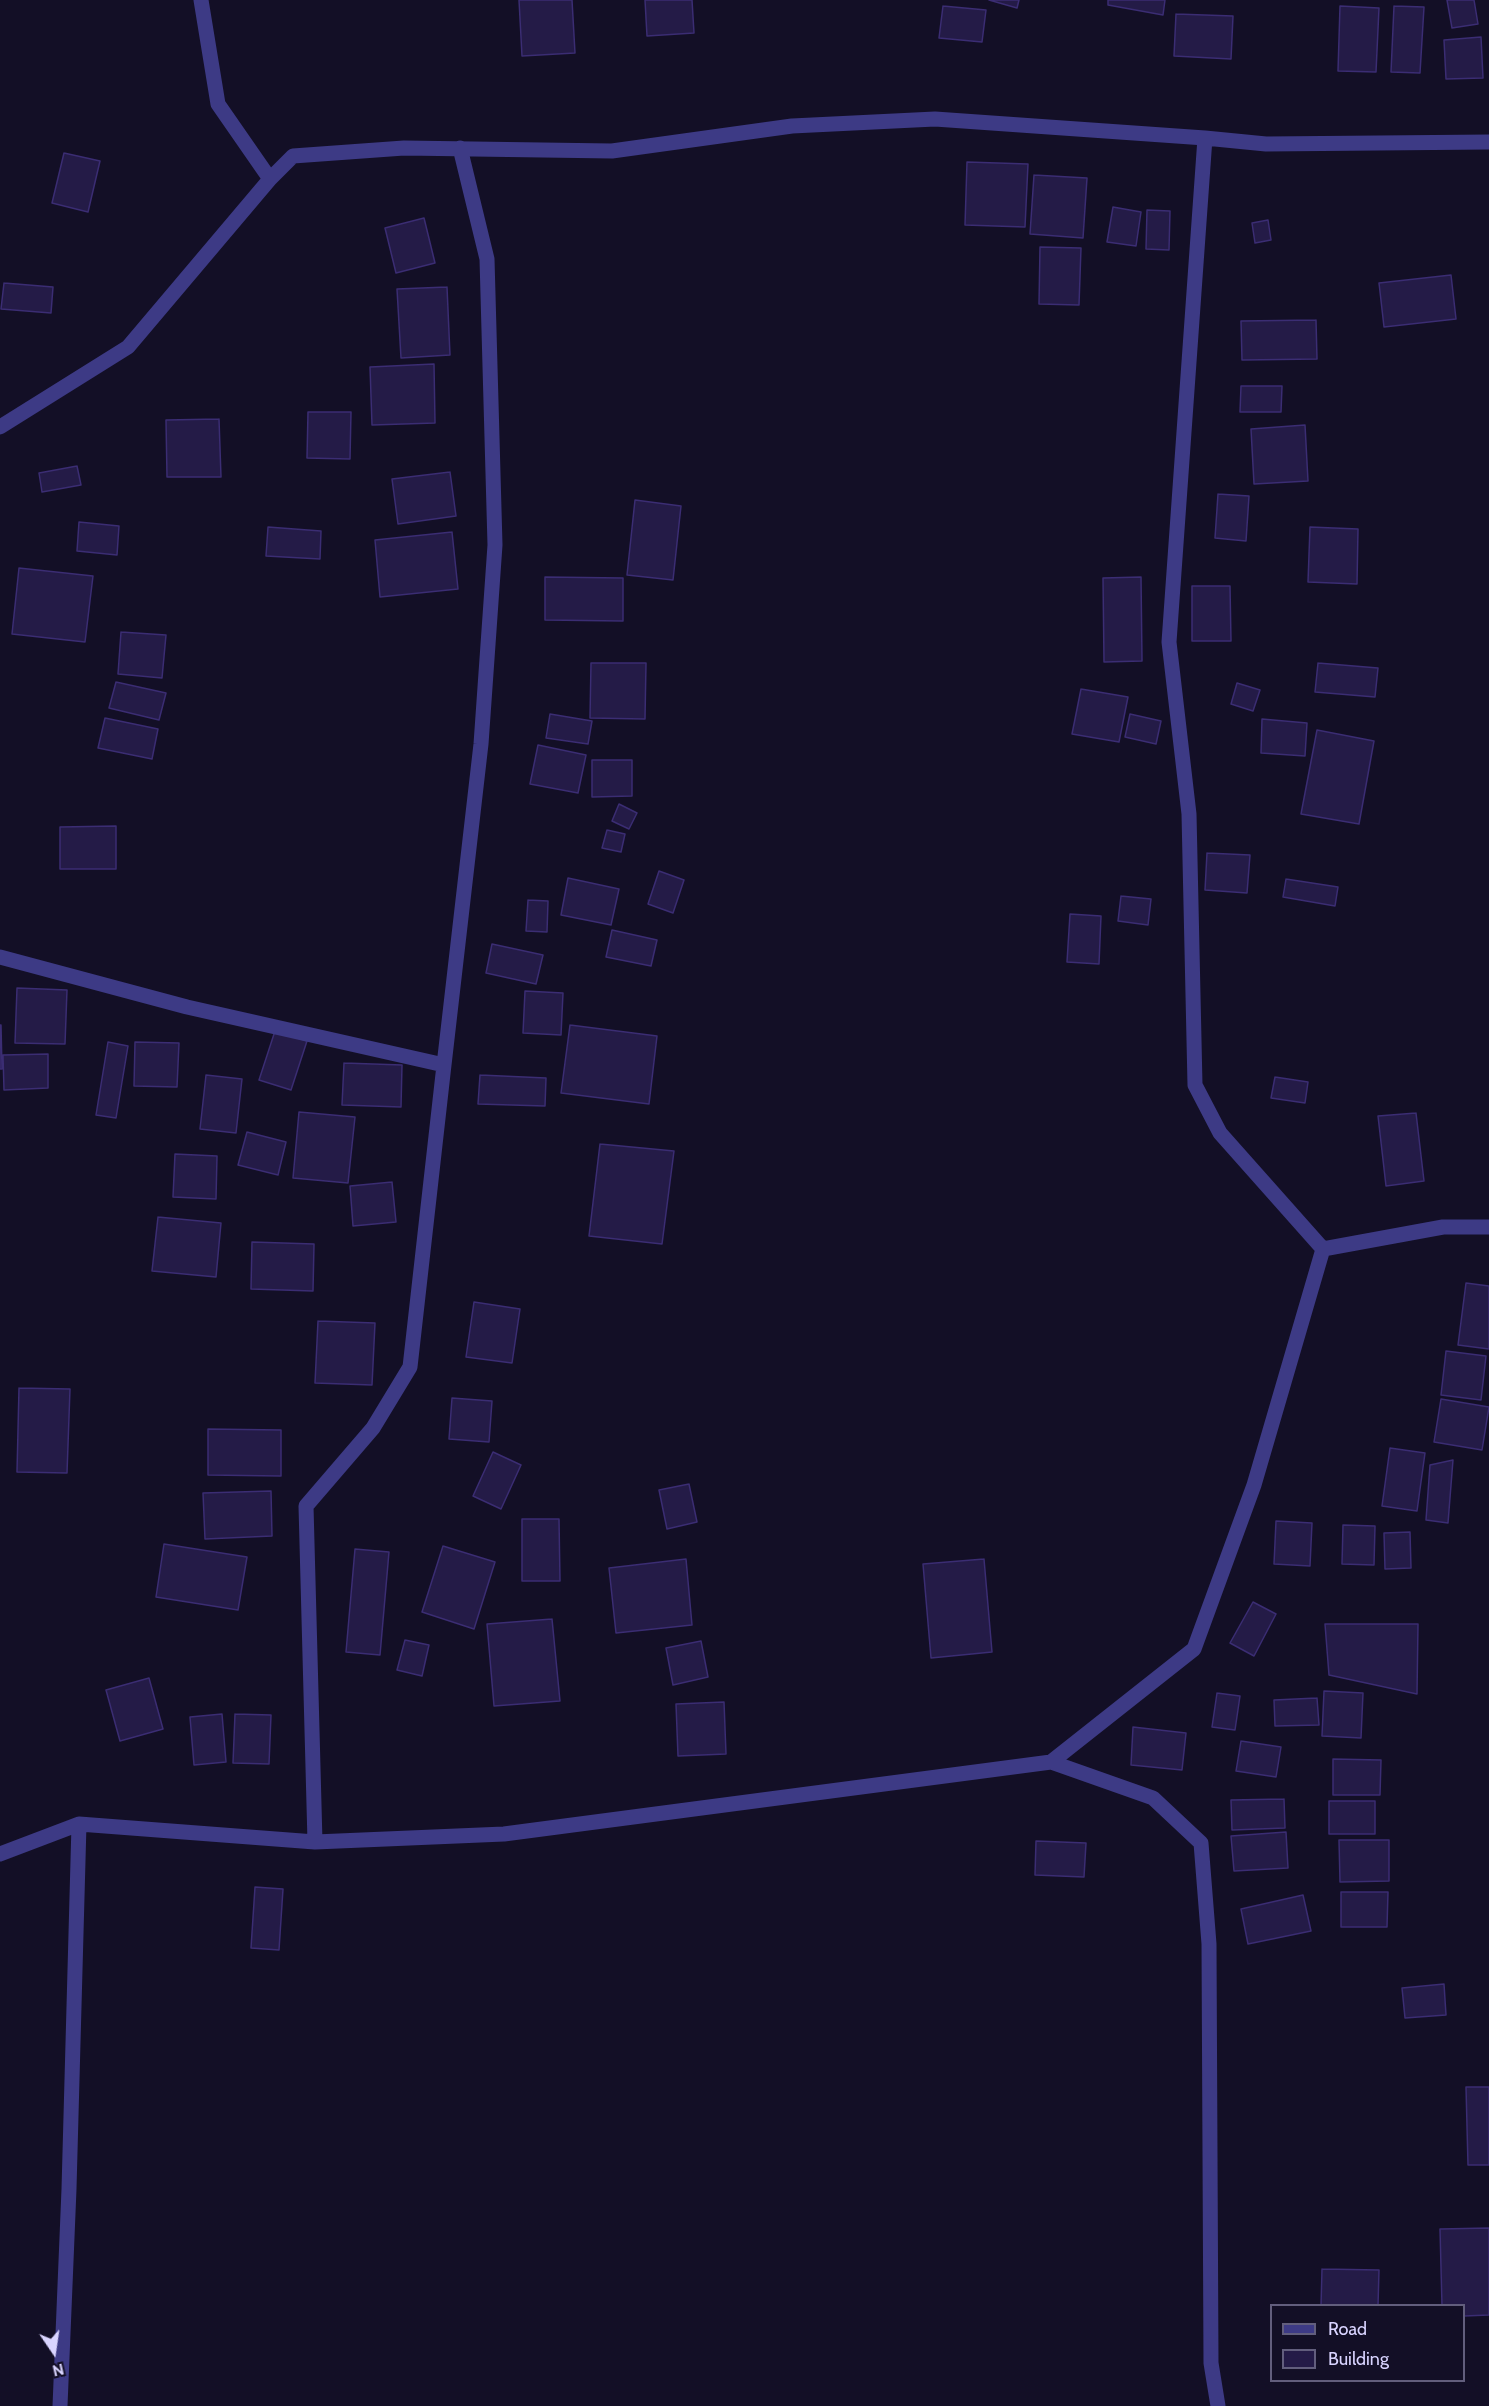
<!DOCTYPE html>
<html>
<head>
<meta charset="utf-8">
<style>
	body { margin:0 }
	#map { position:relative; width:1489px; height:2406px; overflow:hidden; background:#130f26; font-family:Cabin,sans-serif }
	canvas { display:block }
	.legend { position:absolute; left:1270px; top:2304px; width:195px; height:78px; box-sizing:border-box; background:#130f26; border:2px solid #625e7d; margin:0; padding:8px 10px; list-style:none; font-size:18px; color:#d9d4ff }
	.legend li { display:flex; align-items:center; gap:12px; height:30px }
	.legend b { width:30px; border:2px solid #625e7d }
	.north { position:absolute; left:24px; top:2322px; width:60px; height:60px; -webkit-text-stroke:4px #130f26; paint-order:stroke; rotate:167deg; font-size:16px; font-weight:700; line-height:24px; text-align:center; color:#d9d4ff }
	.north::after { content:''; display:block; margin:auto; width:21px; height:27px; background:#d9d4ff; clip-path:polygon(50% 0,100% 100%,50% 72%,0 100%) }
</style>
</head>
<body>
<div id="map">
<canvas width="1489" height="2406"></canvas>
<ul class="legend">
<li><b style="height:8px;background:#3d3a85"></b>Road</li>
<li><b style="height:16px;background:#241b47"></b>Building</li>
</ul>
<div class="north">N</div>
</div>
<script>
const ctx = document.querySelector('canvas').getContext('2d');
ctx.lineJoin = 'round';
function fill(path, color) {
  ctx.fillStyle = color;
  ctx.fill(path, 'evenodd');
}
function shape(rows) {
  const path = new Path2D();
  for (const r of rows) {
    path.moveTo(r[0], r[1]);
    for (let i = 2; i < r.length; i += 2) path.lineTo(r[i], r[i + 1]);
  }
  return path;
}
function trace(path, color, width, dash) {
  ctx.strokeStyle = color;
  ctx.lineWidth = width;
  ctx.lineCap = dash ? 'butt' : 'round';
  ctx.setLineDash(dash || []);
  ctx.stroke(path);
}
const building = shape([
	[519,0,572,0,575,53,522,56,519,0],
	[645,0,692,0,694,33,647,36,645,0],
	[989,0,1019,0,1017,8,989,0],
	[1108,0,1165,0,1163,15,1108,5,1108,0],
	[1447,0,1474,0,1478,24,1452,28,1447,0],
	[943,6,986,10,982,42,939,38,943,6],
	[1340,6,1379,8,1376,72,1338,71,1340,6],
	[1394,6,1424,7,1420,73,1391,72,1394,6],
	[1176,14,1233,16,1231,59,1174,56,1176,14],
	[1481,37,1483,78,1446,79,1444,40,1481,37],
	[64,153,100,161,88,212,52,203,64,153],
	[967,162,1028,164,1025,227,965,225,967,162],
	[1034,175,1087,178,1083,238,1030,234,1034,175],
	[1113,207,1141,212,1136,246,1107,242,1113,207],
	[1147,210,1170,211,1169,250,1146,249,1147,210],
	[424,218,435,263,396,273,385,228,424,218],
	[1268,220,1271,240,1255,243,1252,223,1268,220],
	[1040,247,1081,248,1079,305,1039,304,1040,247],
	[1451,275,1456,319,1384,327,1379,283,1451,275],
	[4,283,53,287,51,313,1,309,4,283],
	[447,287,450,355,401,358,397,289,447,287],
	[1316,320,1317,359,1242,360,1241,321,1316,320],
	[434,364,435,423,372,425,370,367,434,364],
	[1241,386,1282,386,1281,412,1240,412,1241,386],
	[308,412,351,412,350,459,307,458,308,412],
	[219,419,221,477,167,477,166,420,219,419],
	[1305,425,1308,481,1254,484,1251,429,1305,425],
	[77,466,81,485,42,492,39,473,77,466],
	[450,472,456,516,398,524,392,479,450,472],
	[1218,494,1249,496,1246,541,1215,538,1218,494],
	[635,500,681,506,673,580,627,575,635,500],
	[79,522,119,526,117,555,77,551,79,522],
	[268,527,321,531,320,559,266,556,268,527],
	[1310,527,1358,529,1357,584,1308,582,1310,527],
	[452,532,458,589,380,597,375,540,452,532],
	[19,568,93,576,85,642,12,634,19,568],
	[545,577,623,578,623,621,545,620,545,577],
	[1141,577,1142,661,1104,662,1103,578,1141,577],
	[1192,586,1230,586,1231,641,1192,641,1192,586],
	[121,632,166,635,162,678,118,674,121,632],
	[591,663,646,663,645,719,590,718,591,663],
	[1318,663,1378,668,1375,697,1315,692,1318,663],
	[116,682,166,693,159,720,109,708,116,682],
	[1237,683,1260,690,1253,711,1231,704,1237,683],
	[1081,689,1128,697,1119,742,1072,734,1081,689],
	[550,714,592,721,588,744,546,738,550,714],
	[1130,714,1161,721,1156,744,1125,737,1130,714],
	[105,718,158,729,152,759,98,748,105,718],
	[1262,719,1307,723,1305,756,1261,753,1262,719],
	[1317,730,1374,741,1359,824,1301,814,1317,730],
	[538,745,586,755,578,793,530,784,538,745],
	[592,760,632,760,632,796,592,797,592,760],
	[619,804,637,813,629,829,612,821,619,804],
	[116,826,116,869,60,869,60,827,116,826],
	[607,830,625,834,621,852,602,848,607,830],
	[1207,853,1250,855,1247,893,1205,890,1207,853],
	[659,871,684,880,673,913,648,904,659,871],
	[568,878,619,889,611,925,561,915,568,878],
	[1286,879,1338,887,1335,906,1283,897,1286,879],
	[1121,896,1151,899,1148,925,1118,921,1121,896],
	[528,900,548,901,547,932,526,931,528,900],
	[1070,914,1101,916,1099,964,1067,962,1070,914],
	[612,930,657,940,651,966,606,957,612,930],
	[492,944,543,955,536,984,486,973,492,944],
	[17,988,67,990,65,1044,15,1043,17,988],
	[525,991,563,993,561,1035,523,1033,525,991],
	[0,1025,1,1025,2,1069,0,1069,0,1025],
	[570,1025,657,1036,649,1104,561,1093,570,1025],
	[275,1031,307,1041,291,1090,259,1080,275,1031],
	[108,1042,128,1046,116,1118,96,1115,108,1042],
	[135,1042,179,1043,177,1087,134,1086,135,1042],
	[48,1054,48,1088,4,1090,3,1055,48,1054],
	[344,1063,402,1065,401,1107,342,1105,344,1063],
	[206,1075,242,1079,236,1133,200,1129,206,1075],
	[480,1075,546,1078,545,1106,478,1104,480,1075],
	[1275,1077,1308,1082,1305,1103,1271,1098,1275,1077],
	[299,1112,355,1117,348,1183,293,1178,299,1112],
	[1416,1113,1424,1181,1386,1186,1378,1116,1416,1113],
	[247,1132,286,1142,278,1175,238,1165,247,1132],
	[600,1144,674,1151,662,1244,589,1236,600,1144],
	[175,1154,217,1156,216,1199,173,1197,175,1154],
	[392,1182,396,1222,353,1226,350,1186,392,1182],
	[158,1217,221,1223,216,1277,152,1271,158,1217],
	[252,1242,314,1244,313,1291,251,1289,252,1242],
	[1466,1283,1489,1286,1489,1349,1458,1345,1466,1283],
	[474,1302,520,1309,512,1363,466,1357,474,1302],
	[318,1321,375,1323,372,1385,315,1383,318,1321],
	[1446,1351,1486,1356,1481,1400,1441,1395,1446,1351],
	[19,1388,70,1389,67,1473,17,1472,19,1388],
	[452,1398,492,1401,489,1442,449,1439,452,1398],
	[1441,1399,1489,1407,1482,1450,1434,1442,1441,1399],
	[208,1429,281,1430,281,1476,208,1475,208,1429],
	[1390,1448,1425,1453,1417,1511,1382,1506,1390,1448],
	[493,1452,521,1465,501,1509,473,1496,493,1452],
	[1453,1460,1448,1523,1426,1520,1430,1465,1453,1460],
	[689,1484,697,1522,667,1529,659,1490,689,1484],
	[271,1491,272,1536,205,1539,203,1493,271,1491],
	[522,1519,559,1519,560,1581,522,1581,522,1519],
	[1276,1521,1312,1523,1310,1566,1274,1564,1276,1521],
	[1343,1525,1375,1526,1374,1565,1342,1564,1343,1525],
	[1410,1532,1411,1568,1385,1569,1384,1533,1410,1532],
	[164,1544,247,1557,238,1610,156,1597,164,1544],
	[443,1546,495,1562,474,1629,422,1612,443,1546],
	[355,1549,389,1552,380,1655,346,1652,355,1549],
	[686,1559,692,1625,616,1633,609,1568,686,1559],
	[984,1559,992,1652,931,1658,923,1564,984,1559],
	[1253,1602,1276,1614,1254,1656,1230,1643,1253,1602],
	[552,1619,560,1701,494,1706,487,1624,552,1619],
	[1325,1624,1418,1624,1417,1694,1329,1675,1325,1624],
	[405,1640,429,1645,422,1676,397,1670,405,1640],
	[701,1641,708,1677,673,1685,666,1648,701,1641],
	[149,1678,163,1729,120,1741,106,1690,149,1678],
	[1324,1691,1363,1693,1361,1738,1322,1736,1324,1691],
	[1217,1693,1240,1696,1235,1730,1212,1727,1217,1693],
	[1317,1698,1319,1725,1275,1726,1274,1700,1317,1698],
	[724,1702,726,1754,678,1756,676,1704,724,1702],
	[222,1714,226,1762,194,1765,190,1717,222,1714],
	[235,1714,271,1715,269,1764,233,1763,235,1714],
	[1133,1727,1186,1733,1182,1770,1131,1765,1133,1727],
	[1241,1741,1281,1747,1276,1777,1236,1771,1241,1741],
	[1333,1759,1381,1760,1380,1795,1333,1795,1333,1759],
	[1284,1799,1285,1828,1232,1830,1231,1800,1284,1799],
	[1329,1801,1375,1801,1375,1834,1329,1834,1329,1801],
	[1286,1832,1288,1868,1234,1871,1231,1836,1286,1832],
	[1339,1840,1389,1840,1389,1881,1340,1882,1339,1840],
	[1036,1841,1086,1843,1084,1877,1035,1875,1036,1841],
	[255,1887,283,1889,279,1950,251,1948,255,1887],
	[1341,1892,1388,1892,1387,1927,1341,1927,1341,1892],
	[1303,1895,1311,1931,1248,1944,1241,1909,1303,1895],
	[1444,1984,1446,2015,1405,2018,1402,1988,1444,1984],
	[1466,2087,1489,2087,1489,2165,1468,2165,1466,2087],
	[1489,2228,1489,2315,1464,2316,1464,2306,1442,2306,1440,2229,1489,2228],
	[1322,2269,1379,2270,1378,2306,1321,2306,1322,2269]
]);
fill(building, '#241b47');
trace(building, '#3b2d73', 1.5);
trace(shape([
	[201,0,218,104,270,179],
	[1205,138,1169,642,1189,814,1195,1085,1220,1133,1323,1249],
	[0,427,128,347,270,179,293,156,404,148,612,151,792,126,935,119,1205,138,1266,144,1489,142],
	[0,957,187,1007,444,1065,410,1367,373,1428,306,1506,315,1842],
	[444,1065,481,744,495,545,487,259,460,148],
	[1051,1762,1194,1649,1254,1485,1323,1249,1443,1227,1489,1227],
	[0,1854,79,1824,315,1842,504,1834,1051,1762,1153,1798,1201,1843,1209,1944,1211,2363,1218,2406],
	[60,2406,69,2189,79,1824]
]), '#3d3a85', 15);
</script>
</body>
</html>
